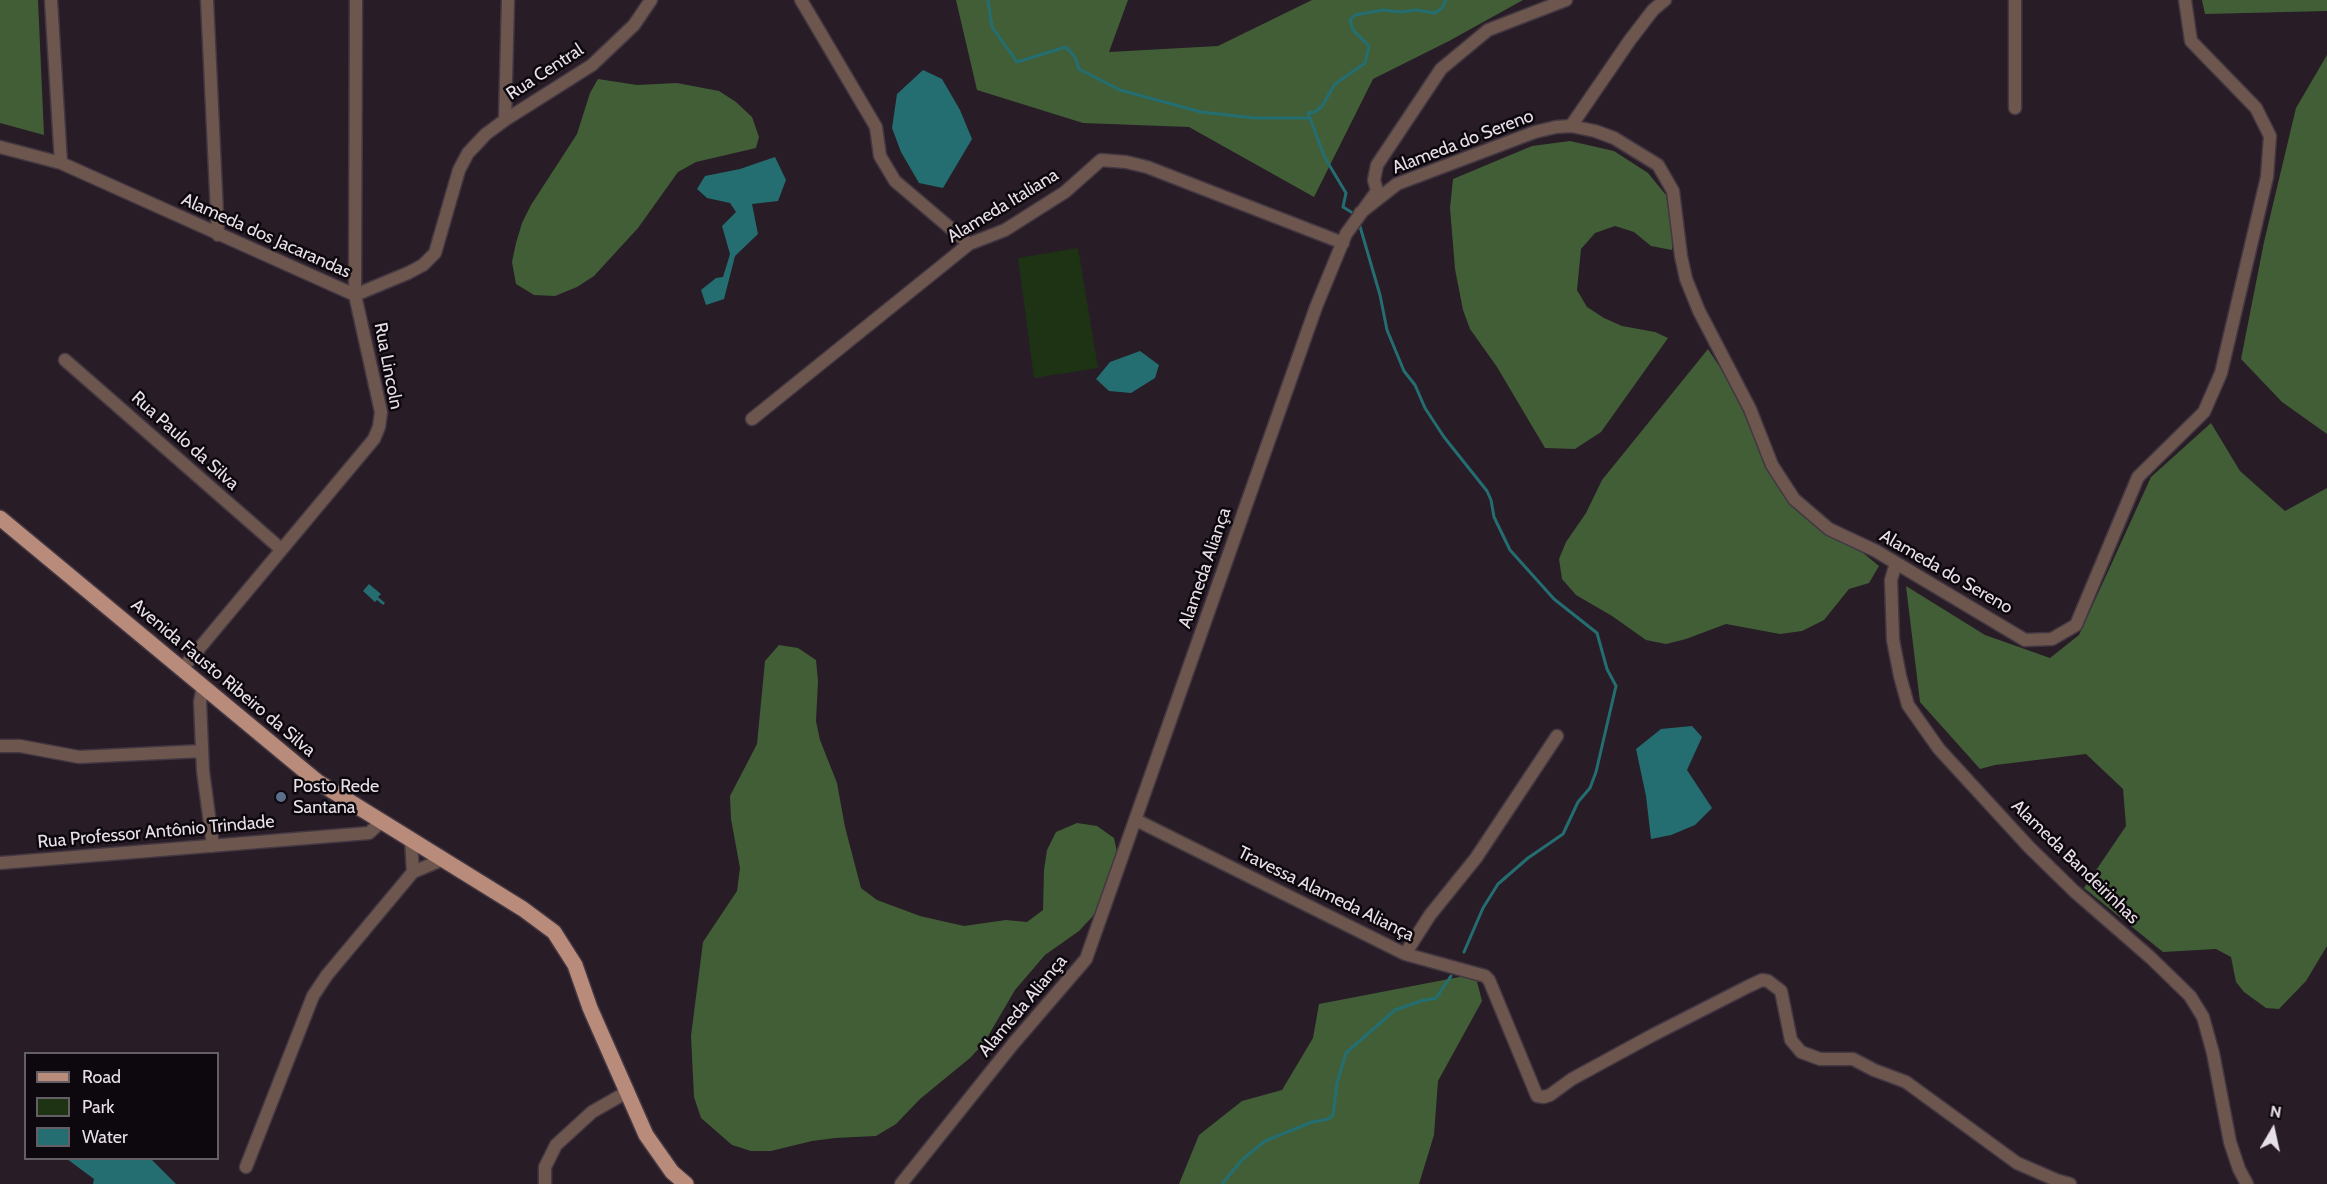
<!DOCTYPE html>
<html>
<head>
<meta charset="utf-8">
<style>
	body { margin:0 }
	#map { position:relative; width:2327px; height:1184px; overflow:hidden; background:#281c27; font-family:Cabin,sans-serif }
	canvas { display:block }
	.legend { position:absolute; left:24px; top:1052px; width:195px; height:108px; box-sizing:border-box; background:#0d080d; border:2px solid #655e64; margin:0; padding:8px 10px; list-style:none; font-size:18px; color:#e8e0e7 }
	.legend li { display:flex; align-items:center; gap:12px; height:30px }
	.legend b { width:30px; border:2px solid #655e64 }
	.north { position:absolute; left:2243px; top:1100px; width:60px; height:60px; -webkit-text-stroke:4px #0d080d; paint-order:stroke; rotate:9deg; font-size:16px; font-weight:700; line-height:24px; text-align:center; color:#e8e0e7 }
	.north::after { content:''; display:block; margin:auto; width:21px; height:27px; background:#e8e0e7; clip-path:polygon(50% 0,100% 100%,50% 72%,0 100%) }
</style>
</head>
<body>
<div id="map">
<canvas width="2327" height="1184"></canvas>
<ul class="legend">
<li><b style="height:8px;background:#b88b7b"></b>Road</li>
<li><b style="height:16px;background:#1d3314"></b>Park</li>
<li><b style="height:16px;background:#246e71"></b>Water</li>
</ul>
<div class="north">N</div>
</div>
<script>
const ctx = document.querySelector('canvas').getContext('2d');
ctx.lineJoin = 'round';
function fill(path, color) {
  ctx.fillStyle = color;
  ctx.fill(path, 'evenodd');
}
function shape(rows) {
  const path = new Path2D();
  for (const r of rows) {
    path.moveTo(r[0], r[1]);
    for (let i = 2; i < r.length; i += 2) path.lineTo(r[i], r[i + 1]);
  }
  return path;
}
function trace(path, color, width, dash) {
  ctx.strokeStyle = color;
  ctx.lineWidth = width;
  ctx.lineCap = dash ? 'butt' : 'round';
  ctx.setLineDash(dash || []);
  ctx.stroke(path);
}
function drawText(font, color, halo, rows, align = 'center') {
  ctx.font = font + ' Cabin,sans-serif';
  ctx.lineWidth = 5;
  ctx.setLineDash([]);
  ctx.textBaseline = 'middle';
  ctx.strokeStyle = halo;
  ctx.fillStyle = color;
  for (const [text, x, y, turn = 0] of rows) {
    ctx.save();
    ctx.translate(x, y);
    ctx.rotate((+turn || 0) * Math.PI / 180);
    ctx.textAlign = isNaN(turn) ? turn : align;
    if (halo) ctx.strokeText(text, 0, 0);
    ctx.fillText(text, 0, 0);
    ctx.restore();
  }
}
fill(shape([
	[1078,248,1098,368,1034,378,1018,258]
]), '#1d3314');
fill(shape([
	[0,0,38,0,44,135,0,123],
	[956,0,1128,0,1109,52,1218,46,1312,0,1523,0,1449,41,1373,79,1314,197,1189,127,1083,123,977,90],
	[2202,0,2327,0,2327,11,2205,14],
	[2327,55,2327,434,2282,402,2241,359,2264,242,2296,108],
	[598,79,637,85,677,83,719,91,736,102,752,117,759,137,756,148,696,162,678,172,638,228,594,276,577,287,555,296,534,295,516,284,512,262,516,243,522,223,531,205,577,134,590,93],
	[1570,141,1614,151,1648,173,1666,195,1673,230,1672,250,1651,246,1634,232,1615,226,1595,233,1581,249,1577,290,1587,307,1604,318,1622,326,1655,332,1668,338,1601,432,1575,449,1545,448,1497,367,1470,329,1463,310,1455,269,1450,208,1453,179,1532,146],
	[1708,349,1727,378,1777,482,1879,566,1869,583,1849,589,1824,620,1802,631,1780,634,1726,624,1686,639,1666,644,1646,640,1612,616,1576,595,1562,579,1559,559,1566,542,1586,513,1602,480],
	[2211,423,2240,471,2285,511,2327,488,2327,946,2306,981,2279,1009,2266,1008,2244,992,2236,982,2231,957,2216,949,2163,952,2084,888,2126,826,2123,789,2086,754,1995,765,1980,769,1920,702,1906,586,1985,635,2050,658,2079,635,2151,477],
	[779,645,798,648,816,660,818,681,816,721,820,740,837,783,845,827,861,888,877,900,920,916,964,926,1006,920,1027,922,1043,910,1044,870,1047,850,1056,832,1077,823,1097,826,1114,838,1118,857,1103,899,1093,916,1079,931,1045,955,1015,990,984,1043,970,1058,920,1099,896,1124,876,1136,835,1138,812,1141,771,1151,751,1151,732,1145,701,1118,694,1097,691,1036,703,942,737,891,740,868,731,819,730,796,757,744,765,661],
	[1475,974,1482,1001,1438,1081,1434,1135,1419,1184,1179,1184,1199,1135,1242,1101,1282,1090,1313,1038,1319,1004]
]), '#415e37');
fill(shape([
	[923,70,942,79,960,110,972,139,943,188,919,183,901,152,892,128,897,94],
	[775,157,786,180,778,201,752,204,758,234,735,256,724,299,706,305,701,290,716,278,723,277,730,254,722,226,736,212,730,203,707,198,697,189,705,176,740,169],
	[1140,351,1159,365,1155,378,1131,393,1109,391,1096,379,1110,362],
	[369,584,381,594,378,597,385,603,383,605,377,600,375,602,363,591],
	[1692,726,1702,737,1687,770,1712,808,1695,825,1671,835,1651,839,1646,796,1636,749,1661,729],
	[67,1159,151,1159,176,1184,93,1184,94,1179]
]), '#246e71');
trace(shape([
	[988,0,992,27,1017,62,1066,47,1075,57,1079,69,1120,90,1201,112,1255,118,1308,118],
	[1356,215,1343,207,1346,193,1325,158,1308,113,1315,112,1322,106,1335,84,1365,63,1369,46,1353,30,1350,20,1355,15,1383,10,1401,12,1416,10,1435,13,1442,8,1446,0],
	[1359,223,1380,295,1387,330,1404,371,1415,385,1425,408,1444,437,1487,491,1491,500,1494,517,1510,550,1554,599,1597,633,1607,669,1616,686,1596,772,1590,788,1578,802,1563,834,1528,858,1498,884,1483,908,1464,952],
	[1222,1184,1242,1160,1265,1141,1312,1122,1329,1119,1333,1115,1337,1083,1346,1053,1395,1010,1421,1001,1436,998,1451,976]
]), '#246e71', 3);
const minor = shape([
	[51,0,61,163],
	[207,0,218,235],
	[801,0,876,127,880,156,895,181,969,244],
	[2015,0,2015,108],
	[505,120,508,0],
	[1571,126,1630,40,1653,10,1665,0],
	[0,147,61,163,355,295,408,273,423,265,435,253,459,170,468,153,486,134,505,120,592,65,634,25,651,0],
	[1360,213,1397,184,1535,132,1556,127,1571,126,1595,131,1614,138,1645,157,1658,165,1673,191,1681,256,1686,279,1699,311,1750,409,1772,465,1794,499,1829,529,1876,551,2025,640,2052,639,2076,625,2138,477,2204,412,2221,373,2267,177,2270,136,2256,108,2191,41,2185,0],
	[65,360,281,549],
	[752,419,969,244,1005,230,1065,192,1101,160,1126,162,1147,167,1343,243],
	[1896,563,1891,580,1893,640,1900,676,1908,705,1939,749,2029,847,2074,891,2151,958,2190,996,2203,1017,2213,1053,2230,1142,2239,1169,2247,1184],
	[182,669,374,439,379,427,381,412,355,295,356,0],
	[203,686,200,702,203,771,213,846],
	[0,746,20,746,79,757,202,751],
	[1136,820,1405,954,1485,976,1489,980,1537,1096,1544,1097,1550,1095,1572,1079,1651,1036,1749,986,1762,980,1768,981,1781,991,1791,1040,1801,1052,1820,1059,1853,1059,1874,1070,1906,1082,2017,1163,2056,1180,2070,1184],
	[411,839,413,872],
	[0,863,369,833,382,821],
	[1405,954,1430,915,1476,858,1557,736],
	[246,1167,313,996,327,975,413,872,444,859],
	[545,1184,545,1167,556,1145,592,1112,627,1092],
	[901,1184,1013,1044,1086,959,1316,307,1346,234,1377,191,1374,180,1377,165,1441,69,1488,30,1566,0]
]);
const major = shape([
	[0,518,318,782,523,909,554,932,575,965,590,1008,646,1135,672,1172,686,1184]
]);
trace(minor, '#433742', 15);
trace(major, '#433742', 18);
trace(minor, '#6c564e', 12);
trace(major, '#b88b7b', 15);
for (const [x, y, r, color] of [
	[281,797,6,"#5c6f8a"]
]) {
  const dot = new Path2D();
  dot.arc(x, y, r, 0, 2 * Math.PI);
  ctx.fillStyle = color;
  ctx.fill(dot);
  trace(dot, '#0d080d', 2);
}
drawText('18px', '#e8e0e7', '#0d080d', [
	["Rua Central",545,72,-33],
	["Alameda do Sereno",1463,142,-21],
	["Alameda Italiana",1003,206,-31],
	["Alameda dos Jacarandas",266,236,24],
	["Rua Lincoln",388,366,79],
	["Rua Paulo da Silva",185,441,42],
	["Alameda Aliança",1205,568,-71],
	["Alameda do Sereno",1946,572,30],
	["Avenida Fausto Ribeiro da Silva",223,678,40],
	["Rua Professor Antônio Trindade",156,832,-5],
	["Alameda Bandeirinhas",2075,862,44],
	["Travessa Alameda Aliança",1326,894,26],
	["Alameda Aliança",1023,1006,-50]
]);
drawText('18px', '#e8e0e7', '#0d080d', [
	["Posto Rede",293,787],
	["Santana",293,808]
], 'left');
</script>
</body>
</html>
